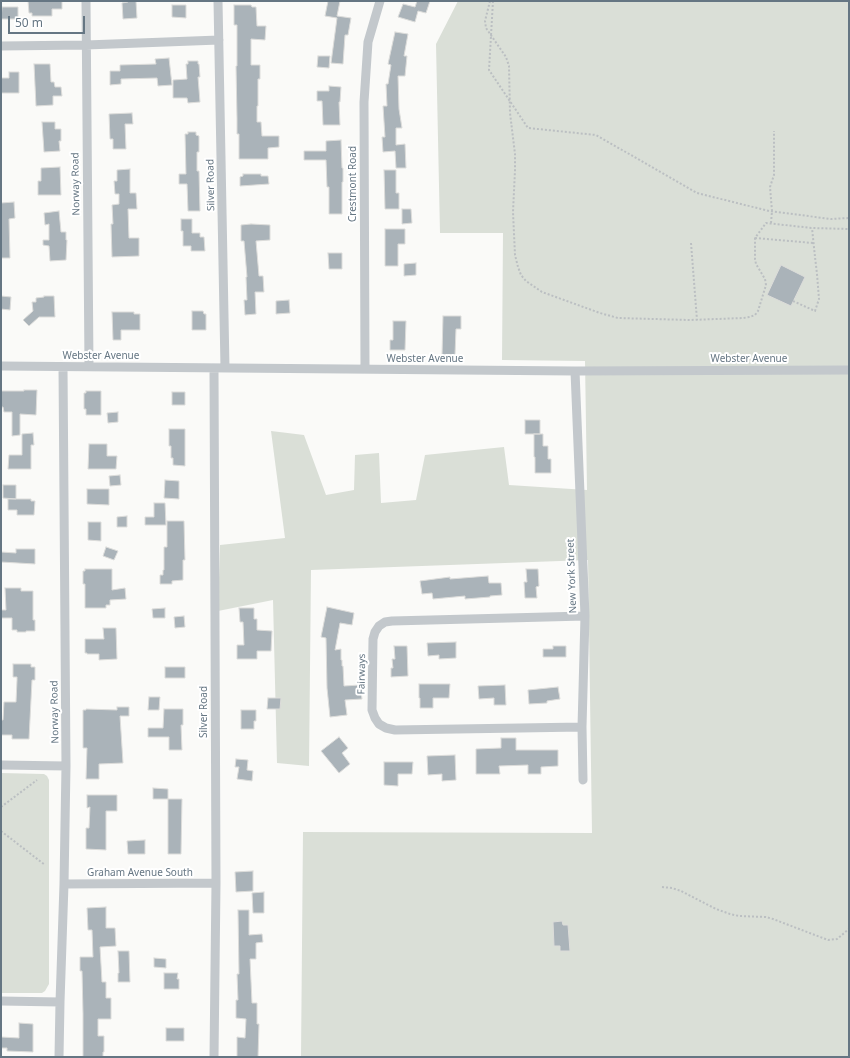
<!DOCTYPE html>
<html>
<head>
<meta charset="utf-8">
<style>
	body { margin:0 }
	#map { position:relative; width:850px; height:1058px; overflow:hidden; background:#fafaf8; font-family:"Noto Sans",sans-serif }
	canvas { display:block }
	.frame { position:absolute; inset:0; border:2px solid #657683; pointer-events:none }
	.scale { position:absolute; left:8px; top:16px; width:77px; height:18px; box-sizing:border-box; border:2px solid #657683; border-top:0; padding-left:5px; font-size:12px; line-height:14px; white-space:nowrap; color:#657683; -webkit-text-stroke:3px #fff; paint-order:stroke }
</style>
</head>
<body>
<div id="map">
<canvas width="850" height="1058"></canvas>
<div class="frame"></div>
<div class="scale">50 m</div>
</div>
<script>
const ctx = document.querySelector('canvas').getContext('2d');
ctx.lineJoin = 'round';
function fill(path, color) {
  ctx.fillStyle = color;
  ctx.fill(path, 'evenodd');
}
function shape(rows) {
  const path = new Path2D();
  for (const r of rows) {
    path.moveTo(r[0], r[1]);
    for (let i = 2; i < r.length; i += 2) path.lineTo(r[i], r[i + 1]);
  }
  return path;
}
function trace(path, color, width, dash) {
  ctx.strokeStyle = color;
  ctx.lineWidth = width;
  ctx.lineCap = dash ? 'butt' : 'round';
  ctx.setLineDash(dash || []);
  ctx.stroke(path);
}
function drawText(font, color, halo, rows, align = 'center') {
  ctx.font = font + ' "Noto Sans",sans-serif';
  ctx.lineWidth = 4;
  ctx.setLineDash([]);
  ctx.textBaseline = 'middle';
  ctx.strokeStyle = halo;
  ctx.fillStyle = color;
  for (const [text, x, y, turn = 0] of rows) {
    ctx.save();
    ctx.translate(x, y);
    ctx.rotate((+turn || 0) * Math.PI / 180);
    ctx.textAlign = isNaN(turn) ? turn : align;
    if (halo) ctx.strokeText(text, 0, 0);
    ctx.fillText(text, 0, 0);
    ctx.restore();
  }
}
fill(shape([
	[458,1,849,1,849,1057,301,1057,303,832,592,833,588,560,311,570,309,766,277,763,273,600,218,611,220,545,285,538,271,431,304,435,326,495,354,490,355,455,379,453,381,503,416,500,425,455,504,447,509,485,587,490,585,361,502,360,503,233,440,233,436,44],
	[1,773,44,774,47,776,49,780,49,984,45,991,42,993,1,993]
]), '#dadfd7');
const building = shape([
	[28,1,62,1,62,9,52,9,52,16,32,16,32,13,29,13,28,1],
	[128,1,136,1,137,18,123,19,122,3,128,2,128,1],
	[328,1,340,1,337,16,351,18,348,35,345,35,343,64,331,63,337,18,325,16,328,1],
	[417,1,430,1,426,13,418,11,415,22,398,17,403,4,415,7,417,1],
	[172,5,186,5,186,18,172,17,172,5],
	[234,5,251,5,252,7,256,7,257,26,266,26,265,40,251,39,251,65,260,65,260,79,258,79,258,106,257,106,257,122,261,122,262,136,279,136,279,147,268,148,268,159,239,159,239,134,237,134,237,119,236,66,237,66,237,25,234,25,234,5],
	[2,7,18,7,18,17,16,17,16,19,1,19,2,7],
	[395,32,408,34,404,56,407,56,405,76,398,76,399,109,402,128,396,128,396,145,405,144,406,168,396,168,395,151,383,152,382,137,385,137,383,106,387,106,386,84,388,84,391,65,388,64,395,32],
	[318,56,330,56,329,68,317,67,318,56],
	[169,58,172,85,158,86,157,78,121,79,121,84,110,85,110,71,120,71,120,65,156,64,155,59,169,58],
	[188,61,198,61,198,64,199,64,200,77,198,77,200,102,188,103,187,98,173,98,173,80,187,79,186,64,188,64,188,61],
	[34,64,50,64,51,82,54,82,55,87,61,87,62,96,53,96,53,105,36,106,34,64],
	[9,72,19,72,19,93,1,93,1,78,9,78,9,72],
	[329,86,341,87,340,102,339,102,340,125,323,125,322,101,317,101,317,91,329,91,329,86],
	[132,113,133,124,125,124,126,149,113,149,113,139,110,139,109,114,132,113],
	[42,122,55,122,55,129,61,129,61,141,59,141,60,151,44,152,42,122],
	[188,132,196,132,196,135,199,136,199,152,197,152,197,171,199,171,200,211,188,211,187,184,179,184,179,174,186,174,185,134,188,134,188,132],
	[341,140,342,168,343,168,343,182,342,182,342,214,329,214,329,187,327,187,326,160,304,160,304,151,326,151,326,141,341,140],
	[60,167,61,195,38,195,38,181,41,181,41,168,60,167],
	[130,169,130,193,136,193,137,209,128,209,129,238,139,238,139,256,112,257,111,224,113,224,112,205,119,204,119,194,115,194,114,181,117,181,117,170,130,169],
	[384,170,396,170,396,193,399,193,399,209,385,209,384,170],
	[243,174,261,174,261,176,268,176,269,184,240,186,240,177,243,176,243,174],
	[14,202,15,218,9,219,10,258,1,258,1,203,14,202],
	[402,209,411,209,412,223,402,224,402,209],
	[59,211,61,232,66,232,66,240,67,240,66,260,50,261,49,246,43,245,43,240,49,240,49,224,45,225,44,213,59,211],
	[181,219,192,219,192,233,200,233,200,237,204,237,205,251,191,251,191,246,183,246,183,231,181,231,181,219],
	[251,224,270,225,270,240,256,241,259,276,263,276,264,292,255,292,256,314,245,315,244,300,247,300,246,277,247,277,244,241,241,241,241,225,251,224],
	[385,229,405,229,405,244,398,244,398,266,385,266,385,229],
	[328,253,342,253,342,269,329,269,328,253],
	[416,263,416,275,404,276,404,264,416,263],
	[781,265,805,277,791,306,767,295,781,265],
	[1,296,11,297,10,310,1,309,1,296],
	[44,296,54,296,55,317,39,317,29,326,23,320,33,311,32,302,36,302,36,298,44,297,44,296],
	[289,300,290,313,276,314,276,301,289,300],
	[192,311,203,311,204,314,206,314,206,330,192,330,192,311],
	[112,312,134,312,134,314,140,314,140,330,121,330,121,340,113,340,112,312],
	[443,316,461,316,461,329,456,329,455,355,442,355,443,316],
	[393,321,406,321,405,350,390,350,390,340,393,340,393,321],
	[24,390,37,390,36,415,20,414,20,435,12,436,12,412,4,412,3,407,1,407,1,391,24,391,24,390],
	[86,391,101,391,101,415,86,415,86,409,84,409,84,393,86,393,86,391],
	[172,392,185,392,185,405,172,405,172,392],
	[118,412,118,422,108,423,107,413,118,412],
	[525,420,540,420,540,434,525,434,525,420],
	[169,429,185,429,185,466,173,465,173,458,171,458,171,446,169,446,169,429],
	[33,433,34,445,31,445,31,469,8,469,9,455,22,455,22,434,33,433],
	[534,434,543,434,543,446,548,446,548,459,551,459,551,473,535,473,535,457,534,457,534,434],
	[89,444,107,444,107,456,117,456,116,469,88,469,89,444],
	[120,475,121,485,110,486,109,476,120,475],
	[165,480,179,481,179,499,164,498,165,480],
	[3,485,16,485,16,499,3,498,3,485],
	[87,489,109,489,109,505,87,504,87,489],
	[8,499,31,499,31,501,35,501,34,515,17,515,17,510,8,510,8,499],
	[154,503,165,503,166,525,145,525,145,517,154,517,154,503],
	[127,516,127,527,117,527,117,517,127,516],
	[167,521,184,521,185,560,183,560,183,580,172,581,172,584,160,584,160,575,163,575,163,570,164,570,164,547,167,547,167,521],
	[88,522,101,522,101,541,88,540,88,522],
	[106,547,118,551,114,560,103,556,106,547],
	[16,549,35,549,35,564,1,562,1,552,16,553,16,549],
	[85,569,112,569,112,590,125,588,126,599,110,600,110,605,106,605,106,608,85,608,85,584,83,584,83,571,85,571,85,569],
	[526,569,538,569,539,586,536,587,537,598,525,598,524,582,527,582,526,569],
	[488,576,489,583,501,583,502,595,490,596,490,597,465,599,465,596,433,599,432,593,422,594,420,581,450,577,450,579,488,576],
	[5,588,21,588,21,591,33,591,33,620,35,620,35,631,26,631,26,632,17,632,17,630,12,630,12,618,1,618,1,610,6,610,5,588],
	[327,607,354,613,352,625,340,623,335,650,341,649,341,660,342,660,342,666,343,666,344,686,360,685,362,699,345,700,347,715,330,717,327,688,326,638,321,637,327,607],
	[165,608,165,618,153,618,152,609,165,608],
	[239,608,254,608,254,619,257,619,257,630,272,631,271,651,257,651,257,659,237,659,237,645,244,645,243,622,240,622,239,608],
	[184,616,185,627,175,628,174,617,184,616],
	[103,628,116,628,117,659,99,660,99,654,87,654,87,653,85,653,85,639,104,639,103,628],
	[456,642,456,658,439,659,439,655,428,656,427,643,456,642],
	[394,646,407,646,408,676,391,677,391,668,393,668,392,659,395,659,394,646],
	[553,646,566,646,566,657,543,657,543,649,553,649,553,646],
	[13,664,31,664,31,667,35,667,35,680,32,680,29,739,12,739,12,735,1,735,1,720,3,720,4,702,16,702,17,680,17,677,13,677,13,664],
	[165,667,185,667,185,678,165,678,165,667],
	[419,684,450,684,449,698,433,698,433,708,420,708,420,698,419,698,419,684],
	[505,685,506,705,494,705,494,698,479,699,478,686,505,685],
	[558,687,560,699,547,701,547,703,529,704,528,690,558,687],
	[149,697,160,697,159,710,148,710,149,697],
	[268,698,281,698,280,709,267,709,268,698],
	[117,707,129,707,129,716,120,716,123,763,99,764,99,779,86,779,87,748,83,748,83,710,86,710,86,709,117,710,117,707],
	[164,709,183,709,183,725,181,725,182,750,169,750,169,737,148,737,148,728,163,728,164,709],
	[241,710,256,710,256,721,254,721,254,729,241,729,241,710],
	[339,737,348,748,342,753,350,764,339,773,321,751,339,737],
	[501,738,516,738,516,750,558,750,558,766,541,767,541,774,528,774,528,765,499,766,500,774,476,774,476,749,501,748,501,738],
	[455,755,456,780,442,781,442,774,428,775,427,756,455,755],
	[236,759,248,760,247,770,253,771,252,781,237,779,239,767,235,767,236,759],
	[384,762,413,762,412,774,398,774,398,786,384,785,384,762],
	[153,788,168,789,168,799,153,799,153,788],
	[87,795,117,795,117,811,106,811,106,850,86,849,86,828,89,828,90,807,87,808,87,795],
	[168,799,182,799,181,854,168,854,168,799],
	[145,840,145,854,128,854,127,841,145,840],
	[253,871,253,891,236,892,235,872,253,871],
	[264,892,264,913,253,913,252,893,264,892],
	[106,907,106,928,115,928,116,946,100,947,102,982,106,982,106,998,111,998,111,1019,98,1019,98,1036,104,1036,104,1052,103,1052,103,1057,83,1057,83,1014,82,971,80,971,80,957,93,957,92,930,88,930,87,908,106,907],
	[238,910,249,910,249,935,262,934,263,942,256,943,256,959,250,959,252,1003,257,1003,257,1024,259,1024,258,1057,237,1057,237,1037,245,1038,246,1019,236,1018,236,1000,238,1000,237,974,239,974,238,910],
	[562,921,563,925,568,925,570,951,560,951,560,946,554,946,553,922,562,921],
	[118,951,129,951,130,982,118,982,118,973,119,973,118,951],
	[154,958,166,959,166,968,154,967,154,958],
	[164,973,178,973,177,979,179,979,179,989,164,989,164,973],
	[19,1023,33,1024,33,1052,7,1051,7,1048,1,1048,1,1037,19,1038,19,1023],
	[166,1028,184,1028,184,1041,166,1041,166,1028]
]);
fill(building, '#aab3b9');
trace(building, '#dcdcda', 1);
trace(shape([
	[490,1,485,21,486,28,506,57,509,66,510,113,515,154,515,170,513,212,515,255,518,267,521,275,526,281,542,292,600,313,618,318,690,320,743,318,750,317,755,315,758,311,766,285,765,279,756,264,755,259,755,238,766,223,812,228,849,229],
	[493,1,489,70,528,128,596,135,697,193,769,211,831,219,849,218],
	[771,223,772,211,770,187,774,175,774,131],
	[755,238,813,243],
	[691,243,697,320],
	[793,301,815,311,819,299,817,274,815,257,812,228],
	[1,807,37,780],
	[1,831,45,865],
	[662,887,672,888,681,891,716,909,730,914,739,916,766,917,773,919,828,940,837,939,849,929]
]), '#bbbfc2', 2, [2, 2]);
trace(shape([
	[86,1,89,366],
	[218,1,225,368],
	[1,46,86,45,219,40],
	[1,366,575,371,849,370],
	[214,368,216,883,214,1057],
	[365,369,364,102,368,42,380,1],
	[575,371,585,616,582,727,583,780],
	[582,727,395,730,386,728,379,724,375,718,372,710,373,639,375,632,379,626,385,622,392,621,585,616],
	[1,765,66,766],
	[64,884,216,883],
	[1,1001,60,1002],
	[59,1057,60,1002,64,884,66,766,63,367]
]), '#c3c8cc', 9);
drawText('10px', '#657683', '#fff', [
	["Norway Road",76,184,-91],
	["Crestmont Road",353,184,-90],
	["Silver Road",211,185,-91],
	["Webster Avenue",101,356],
	["Webster Avenue",425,359],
	["Webster Avenue",749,359],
	["New York Street",572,576,-92],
	["Fairways",362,674,-89],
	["Norway Road",55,712,-91],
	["Silver Road",204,712,-90],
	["Graham Avenue South",140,873]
]);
</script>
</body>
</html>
